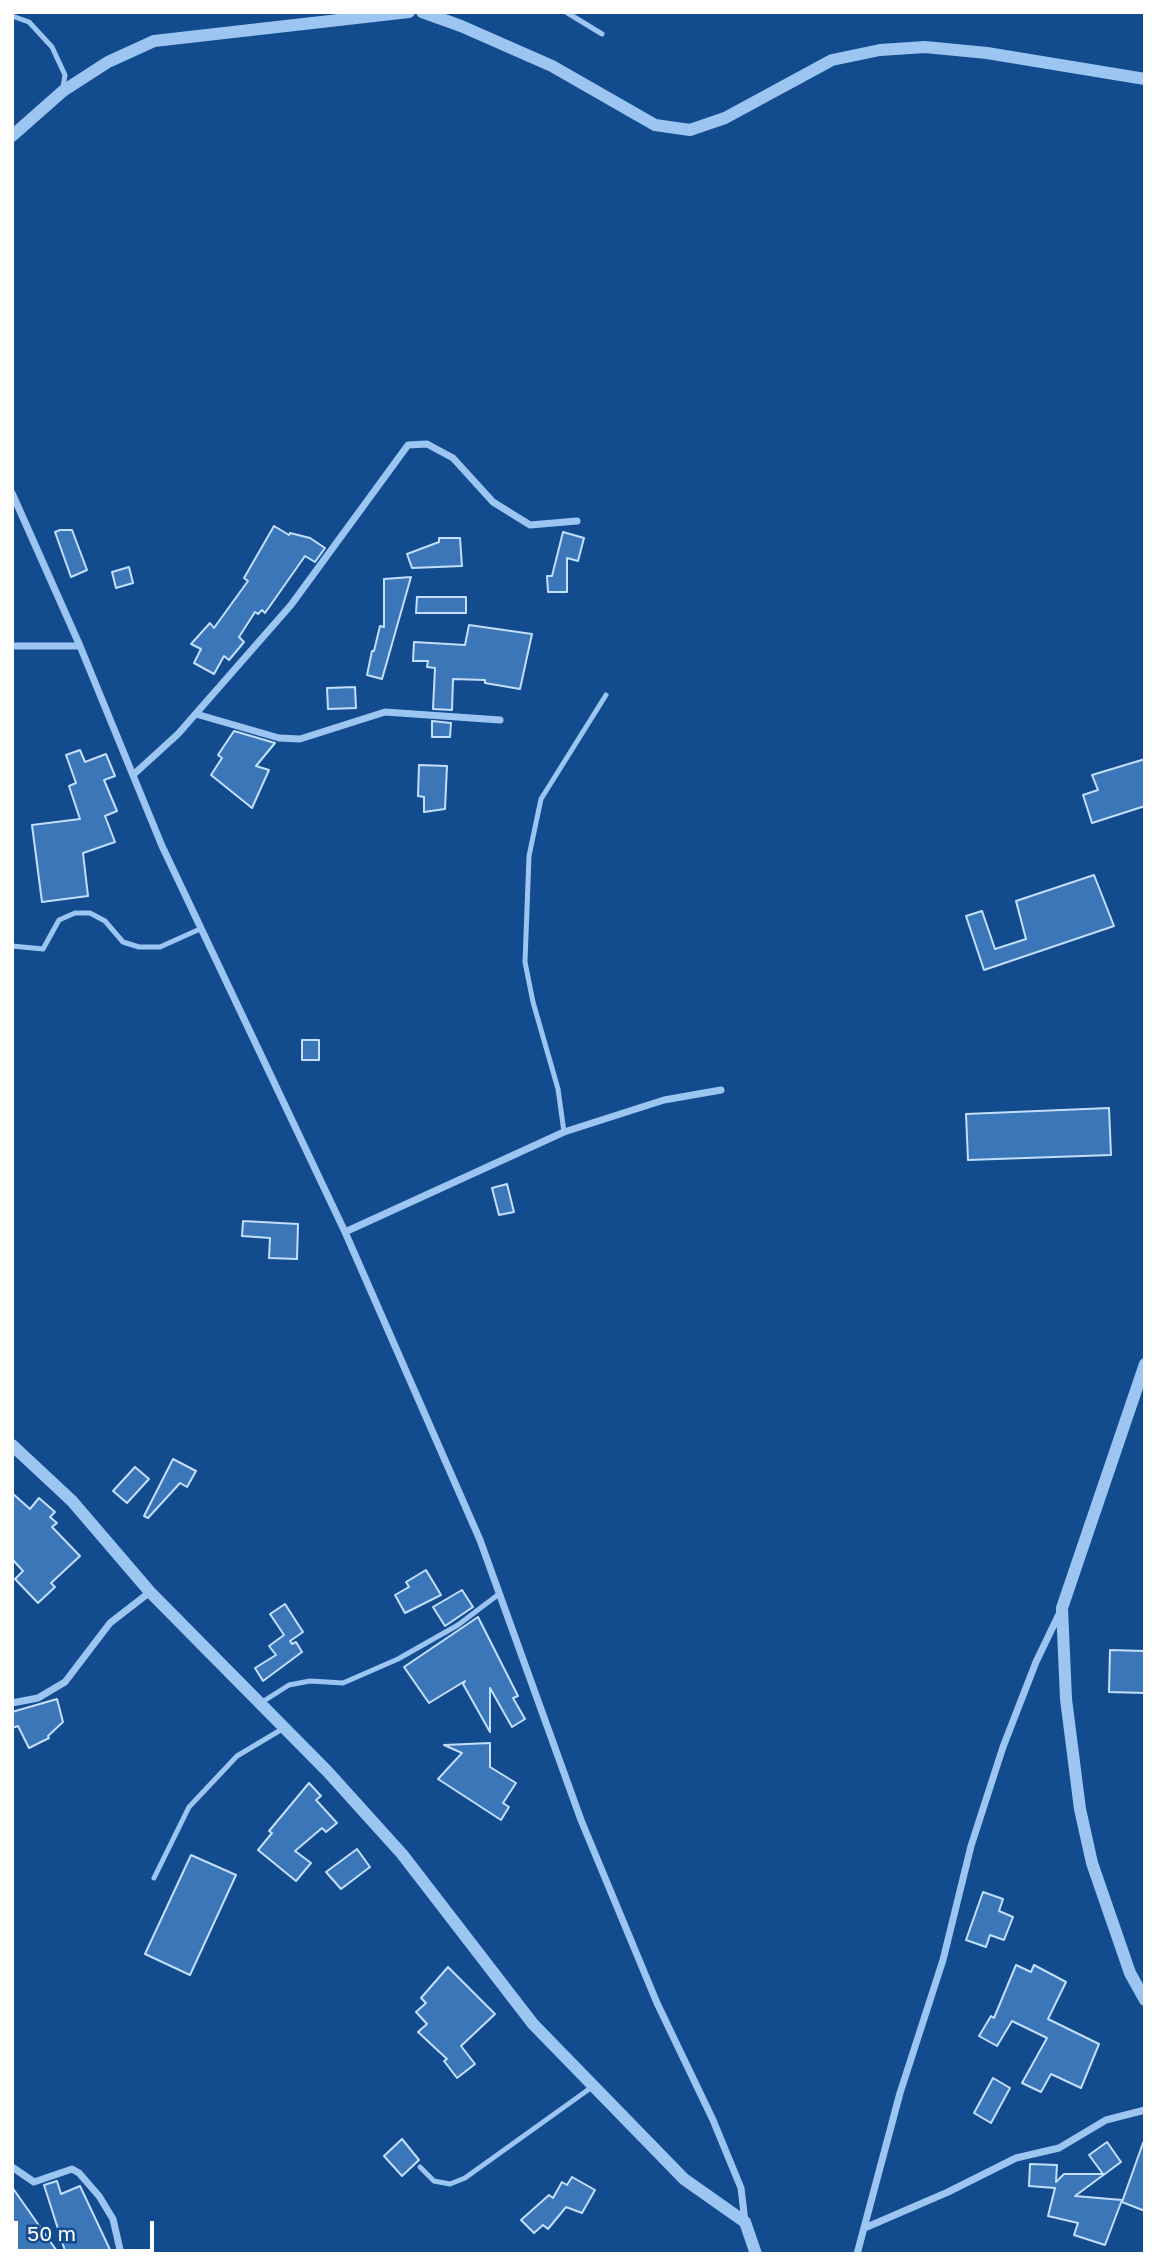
<!DOCTYPE html>
<html>
<head>
<meta charset="utf-8">
<style>
	body { margin:0 }
	#map { position:relative; width:1157px; height:2266px; overflow:hidden; background:#124c8f; font-family:"Golos Text",sans-serif }
	canvas { display:block }
	.frame { position:absolute; inset:0; border:14px solid #fff; pointer-events:none }
	.scale { position:absolute; left:14px; top:2221px; width:140px; height:32px; box-sizing:border-box; border:4px solid #fff; border-top:0; padding-left:9px; font-size:21px; line-height:24px; white-space:nowrap; color:#fff; -webkit-text-stroke:5px #124c8f; paint-order:stroke }
</style>
</head>
<body>
<div id="map">
<canvas width="1157" height="2266"></canvas>
<div class="frame"></div>
<div class="scale">50 m</div>
</div>
<script>
const ctx = document.querySelector('canvas').getContext('2d');
ctx.lineJoin = 'round';
function fill(path, color) {
  ctx.fillStyle = color;
  ctx.fill(path, 'evenodd');
}
function shape(rows) {
  const path = new Path2D();
  for (const r of rows) {
    path.moveTo(r[0], r[1]);
    for (let i = 2; i < r.length; i += 2) path.lineTo(r[i], r[i + 1]);
  }
  return path;
}
function trace(path, color, width, dash) {
  ctx.strokeStyle = color;
  ctx.lineWidth = width;
  ctx.lineCap = dash ? 'butt' : 'round';
  ctx.setLineDash(dash || []);
  ctx.stroke(path);
}
const building = shape([
	[274,526,289,535,290,533,310,538,325,548,315,562,305,556,265,613,262,610,258,614,255,612,239,637,244,642,229,660,224,656,214,674,194,663,201,649,191,644,210,623,214,628,248,581,244,578,274,526],
	[60,530,72,530,87,570,71,577,55,532,60,530],
	[563,532,584,538,578,561,567,558,567,592,548,592,547,576,552,576,563,532],
	[439,538,460,538,462,566,412,568,407,554,439,542,439,538],
	[129,567,133,583,116,588,112,572,129,567],
	[411,577,382,679,367,675,372,651,374,651,380,626,384,627,384,579,411,577],
	[417,597,466,597,466,613,416,613,417,597],
	[469,625,532,634,520,689,485,683,485,680,453,679,452,710,433,709,435,668,427,667,428,661,413,661,414,642,465,645,469,625],
	[355,687,356,708,328,709,327,688,355,687],
	[432,721,451,723,450,737,432,737,432,721],
	[234,731,275,743,256,766,269,770,252,808,211,775,222,758,218,755,234,731],
	[80,750,85,762,106,754,115,776,104,780,117,811,105,816,115,842,83,853,88,896,42,902,32,825,80,819,69,786,76,783,66,755,80,750],
	[1145,759,1145,806,1092,823,1083,795,1098,790,1092,775,1145,759],
	[419,765,447,766,445,809,424,812,424,797,418,796,419,765],
	[1094,875,1114,926,984,970,966,916,982,911,995,949,1026,939,1016,901,1094,875],
	[302,1040,319,1040,319,1060,302,1060,302,1040],
	[1109,1108,1111,1155,968,1160,966,1114,1109,1108],
	[507,1184,514,1212,499,1215,492,1188,507,1184],
	[243,1221,298,1224,297,1259,269,1258,270,1238,242,1236,243,1221],
	[173,1459,196,1471,187,1487,180,1483,148,1518,144,1516,173,1459],
	[135,1467,149,1479,127,1503,113,1491,135,1467],
	[12,1493,30,1509,39,1498,55,1512,50,1517,57,1523,52,1527,80,1556,51,1583,55,1587,38,1603,15,1579,23,1571,12,1559,12,1493],
	[426,1570,441,1595,405,1613,395,1595,409,1587,406,1582,426,1570],
	[462,1590,473,1607,445,1626,433,1607,462,1590],
	[285,1604,303,1632,290,1641,292,1644,296,1642,302,1652,263,1681,255,1668,276,1655,269,1646,284,1635,270,1614,285,1604],
	[478,1617,518,1696,513,1698,525,1719,512,1727,490,1688,490,1732,463,1684,465,1681,429,1703,404,1667,478,1617],
	[1110,1650,1145,1651,1145,1693,1109,1692,1110,1650],
	[57,1699,63,1722,48,1736,49,1738,29,1748,18,1726,12,1728,12,1712,57,1699],
	[490,1743,490,1767,516,1783,503,1803,509,1807,501,1820,438,1779,462,1753,444,1745,490,1743],
	[309,1783,321,1796,316,1800,337,1823,326,1832,322,1828,295,1851,311,1863,296,1881,258,1850,272,1833,269,1831,309,1783],
	[357,1849,370,1867,341,1889,326,1872,357,1849],
	[191,1855,236,1875,190,1975,145,1954,191,1855],
	[983,1892,1003,1899,999,1911,1013,1917,1004,1940,990,1935,986,1947,966,1940,983,1892],
	[1016,1965,1031,1972,1034,1965,1066,1982,1048,2019,1099,2044,1081,2088,1051,2074,1041,2092,1022,2083,1047,2038,1012,2021,997,2046,979,2036,991,2016,994,2018,1016,1965],
	[448,1967,495,2014,461,2046,475,2064,457,2078,444,2061,447,2059,418,2032,427,2024,416,2012,426,2003,421,1998,448,1967],
	[993,2078,1010,2088,991,2123,974,2113,993,2078],
	[402,2139,419,2160,402,2176,384,2156,402,2139],
	[1107,2142,1121,2162,1075,2196,1122,2200,1105,2245,1074,2235,1078,2223,1048,2216,1055,2188,1029,2186,1030,2164,1057,2165,1056,2182,1064,2174,1103,2174,1089,2155,1107,2142],
	[1143,2143,1145,2144,1145,2211,1122,2202,1143,2143],
	[572,2177,595,2190,582,2213,566,2207,548,2229,543,2225,534,2233,521,2220,549,2195,553,2198,562,2182,567,2185,572,2177],
	[57,2181,61,2194,80,2186,112,2254,66,2254,44,2185,57,2181],
	[12,2187,59,2254,12,2254,12,2187]
]);
fill(building, '#3a76b8');
trace(building, '#c3dffd', 2);
trace(shape([
	[566,12,602,34],
	[12,16,29,22,52,47,65,75,63,87],
	[12,946,43,949,59,920,75,913,90,913,105,921,123,942,139,947,160,947,200,929],
	[564,1132,558,1089,533,1002,525,962,529,856,541,799,606,695],
	[259,1704,289,1685,310,1681,343,1683,398,1659,458,1625,499,1594],
	[154,1878,189,1807,237,1756,284,1728],
	[420,2167,434,2181,450,2184,465,2178,592,2087]
]), '#9cc5f2', 5);
trace(shape([
	[12,493,80,646,162,846,345,1232,480,1540,581,1820,657,2003,713,2120,741,2188,745,2222],
	[12,646,80,646],
	[196,714,279,738,300,739,385,712,500,720],
	[133,775,178,734,291,605,408,445,427,444,453,458,493,502,530,525,577,521],
	[345,1232,564,1132,664,1100,721,1090],
	[12,1703,38,1698,65,1682,110,1623,150,1592],
	[12,2167,34,2182,72,2169,79,2173,99,2196,113,2219,121,2254],
	[867,2227,948,2192,1016,2158,1059,2148,1106,2120,1145,2110],
	[857,2254,900,2093,943,1960,971,1846,1003,1747,1036,1662,1060,1612]
]), '#9cc5f2', 7);
trace(shape([
	[422,12,461,26,552,66,655,125,690,130,725,118,832,60,880,50,925,47,987,53,1145,79],
	[12,136,63,91,108,62,154,41,409,12],
	[1145,1364,1062,1608,1066,1699,1080,1809,1092,1863,1130,1973,1145,2000],
	[12,1445,72,1501,150,1592,328,1772,402,1854,533,2024,684,2179,745,2222,756,2254]
]), '#9cc5f2', 12);
</script>
</body>
</html>
